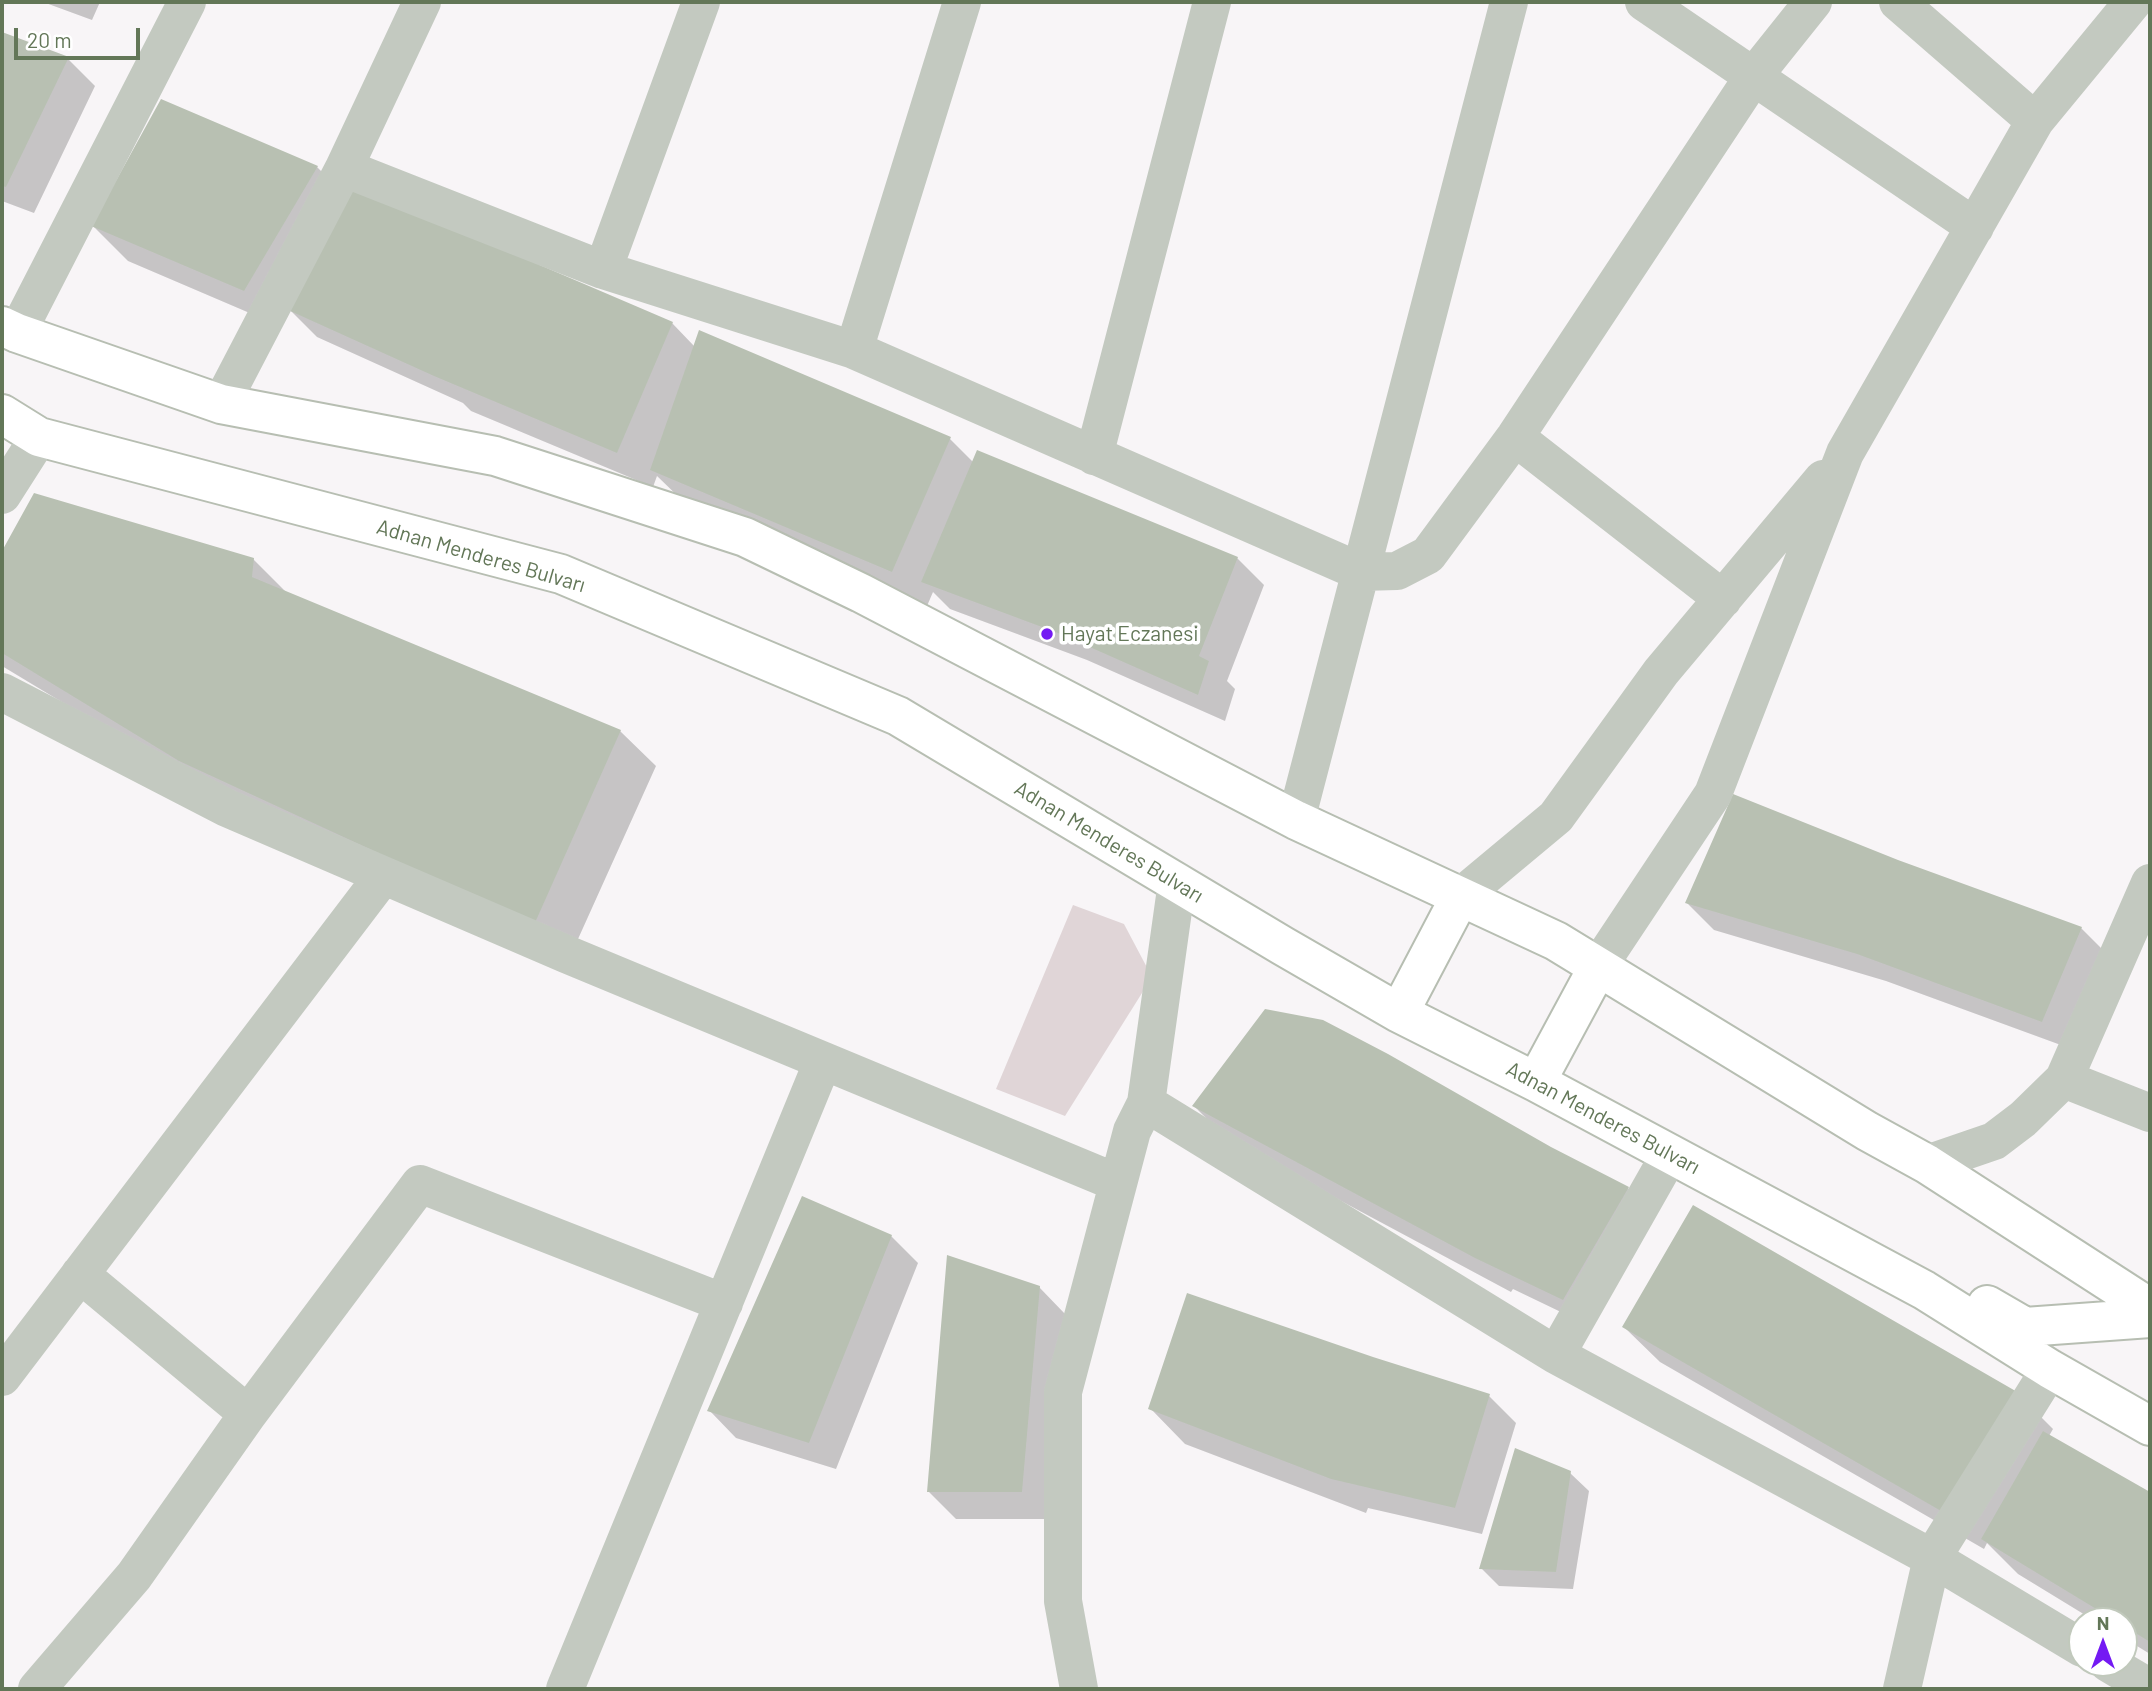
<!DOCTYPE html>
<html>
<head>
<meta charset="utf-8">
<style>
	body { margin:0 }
	#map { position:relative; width:2152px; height:1691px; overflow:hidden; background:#f8f5f7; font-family:Barlow,sans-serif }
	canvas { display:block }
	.frame { position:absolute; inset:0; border:4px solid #637758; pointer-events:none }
	.north { position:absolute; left:2068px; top:1607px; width:70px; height:70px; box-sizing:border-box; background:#fff; border:2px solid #c1c9bc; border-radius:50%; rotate:0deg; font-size:19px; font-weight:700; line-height:28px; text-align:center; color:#637758 }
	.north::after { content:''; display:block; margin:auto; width:24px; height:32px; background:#741af3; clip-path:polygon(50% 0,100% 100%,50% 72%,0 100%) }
	.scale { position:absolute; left:14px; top:28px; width:126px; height:32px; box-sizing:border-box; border:4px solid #637758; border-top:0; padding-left:9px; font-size:21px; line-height:24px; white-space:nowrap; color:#637758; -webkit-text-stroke:5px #fff; paint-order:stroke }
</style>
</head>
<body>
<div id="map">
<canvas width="2152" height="1691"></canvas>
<div class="frame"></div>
<div class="north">N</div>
<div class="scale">20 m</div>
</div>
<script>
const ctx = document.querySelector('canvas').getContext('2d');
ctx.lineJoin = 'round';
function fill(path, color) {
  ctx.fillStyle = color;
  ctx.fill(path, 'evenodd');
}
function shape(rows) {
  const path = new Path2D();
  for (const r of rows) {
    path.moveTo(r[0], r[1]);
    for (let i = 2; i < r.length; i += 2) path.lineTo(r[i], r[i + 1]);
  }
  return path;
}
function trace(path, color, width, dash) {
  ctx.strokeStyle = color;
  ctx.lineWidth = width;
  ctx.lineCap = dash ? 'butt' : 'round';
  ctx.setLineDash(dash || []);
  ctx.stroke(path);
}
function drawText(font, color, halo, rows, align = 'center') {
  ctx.font = font + ' Barlow,sans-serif';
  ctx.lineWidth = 7;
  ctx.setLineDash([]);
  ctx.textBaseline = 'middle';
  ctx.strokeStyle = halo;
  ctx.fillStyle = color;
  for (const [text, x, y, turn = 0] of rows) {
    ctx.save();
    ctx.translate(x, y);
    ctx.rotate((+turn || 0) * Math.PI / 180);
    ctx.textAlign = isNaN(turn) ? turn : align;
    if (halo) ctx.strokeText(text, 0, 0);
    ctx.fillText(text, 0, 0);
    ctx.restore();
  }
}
fill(shape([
	[1073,905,1124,924,1152,977,1065,1116,996,1089]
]), '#e0d5d7');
fill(shape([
	[43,2,100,2,92,20],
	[2,34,68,59,95,86,34,213,2,201],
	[317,167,343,193,672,323,695,347,950,439,974,463,1237,558,1264,585,1227,681,1235,689,1225,721,1087,660,950,609,933,592,927,606,687,505,657,476,653,487,471,411,463,403,317,337,289,309,280,326,128,261,93,226],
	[35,495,253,559,288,594,620,731,656,766,569,959,216,795,2,666,2,555],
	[1898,862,2081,928,2109,956,2069,1048,1886,981,1714,930,1687,903],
	[1194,1106,1628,1188,1655,1215,1590,1326,1513,1289,1511,1292,1229,1141],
	[891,1236,918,1263,836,1469,736,1438,709,1410],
	[1039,1287,1066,1315,1049,1519,956,1519,929,1492],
	[1624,1327,2018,1394,2053,1429,2049,1436,2150,1494,2150,1654,2124,1638,2124,1621,2095,1621,2018,1574,1987,1543,1984,1549,1660,1362],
	[1373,1358,1489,1396,1516,1423,1482,1534,1368,1508,1366,1513,1185,1444,1150,1408],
	[1570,1473,1589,1491,1573,1589,1499,1586,1481,1568]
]), '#0003');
fill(shape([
	[2,32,69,57,6,187,2,186],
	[161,99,318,166,244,291,91,226],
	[346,182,673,322,617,453,434,376,288,310],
	[699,330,951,437,892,572,650,470],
	[977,450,1238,557,1199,656,1209,661,1198,695,1058,633,921,582],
	[34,493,254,558,252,577,621,730,534,925,179,761,2,653,2,551],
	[1733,794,1898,860,2082,927,2042,1022,1857,954,1685,903],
	[1265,1009,1323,1020,1388,1054,1551,1147,1629,1187,1563,1300,1475,1258,1192,1106],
	[802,1196,892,1235,809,1443,707,1411],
	[1693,1205,2019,1393,1948,1515,1622,1327],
	[947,1255,1040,1286,1022,1492,927,1492],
	[1187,1293,1373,1357,1490,1394,1455,1508,1331,1479,1148,1409],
	[2043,1431,2150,1492,2150,1642,2124,1626,2124,1621,2116,1621,1981,1539],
	[1515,1448,1571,1471,1556,1572,1479,1569]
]), '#b8c0b2');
const secondary = shape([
	[2,326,17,333,221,404,495,456,745,537,861,593,1296,820,1556,941,1867,1131,1927,1164,2150,1308],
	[2,414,39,437,561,574,898,716,1283,946,1399,1013,1536,1082,1924,1290,2050,1369,2150,1426],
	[1399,1013,1460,897],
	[1536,1082,1598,967],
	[1987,1305,2025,1327,2150,1318]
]);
trace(secondary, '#b7beb2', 42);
trace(shape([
	[1644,2,1975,227],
	[1898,2,2035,121],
	[344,168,603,270,854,350,1361,572,1397,571,1428,555,1515,437,1753,77,1813,2],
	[603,270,701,2],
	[17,333,187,2],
	[854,350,962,2],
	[221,404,344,168,422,2],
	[1515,437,1723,599],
	[1094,456,1212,2],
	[2,495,39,437],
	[2,692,227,808,566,954,1118,1183],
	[1296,820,1509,2],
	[1460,897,1556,817,1661,672,1823,479],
	[1598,967,1713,794,1845,453,2035,121,2133,2],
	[2064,1079,2150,1113],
	[1146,1103,1556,1355,1932,1558,2082,1648],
	[1927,1164,1994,1141,2023,1119,2064,1079,2150,883],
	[80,1274,248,1414],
	[1556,1355,1670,1154],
	[2,1377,383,876],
	[2108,1663,2150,1688],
	[37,1689,134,1576,248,1414,420,1184,724,1303],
	[565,1689,823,1061],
	[1079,1689,1063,1601,1063,1392,1132,1131,1146,1103,1177,882],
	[1902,1689,1932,1558,2050,1369]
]), '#c3c9c0', 38);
trace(secondary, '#fff', 38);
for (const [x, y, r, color] of [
	[1047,634,7,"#741af3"]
]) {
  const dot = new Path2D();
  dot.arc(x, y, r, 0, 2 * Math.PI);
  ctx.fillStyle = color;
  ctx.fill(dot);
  trace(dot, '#fff', 2.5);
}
drawText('21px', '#637758', '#fff', [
	["Adnan Menderes Bulvarı",481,556,16],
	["Adnan Menderes Bulvarı",1109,842,31],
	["Adnan Menderes Bulvarı",1603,1118,28]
]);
drawText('21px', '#637758', '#fff', [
	["Hayat Eczanesi",1061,634]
], 'left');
</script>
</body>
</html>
